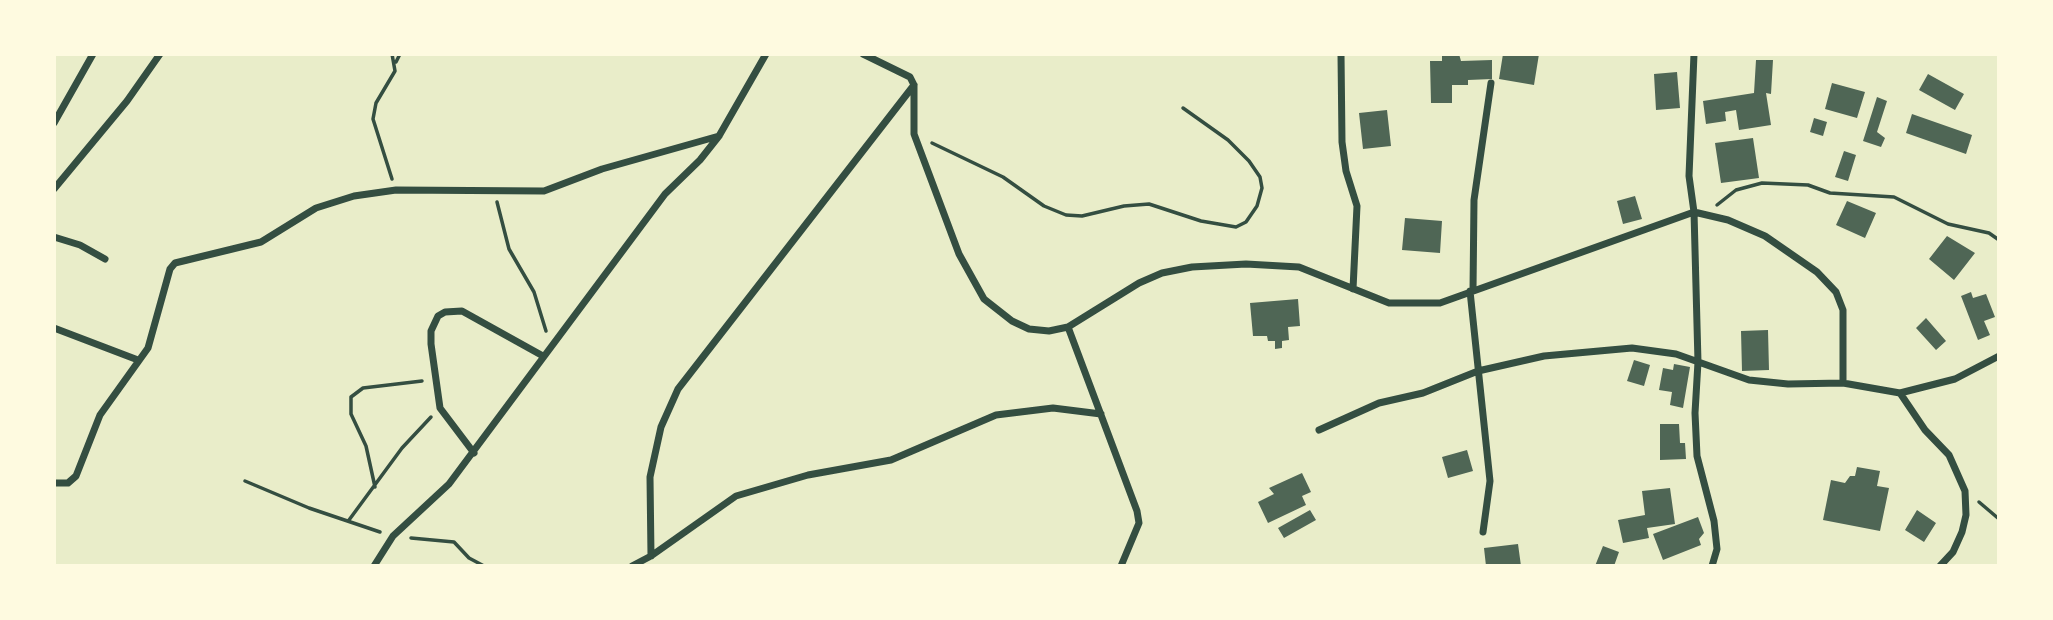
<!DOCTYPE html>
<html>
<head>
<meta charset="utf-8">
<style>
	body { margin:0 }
	#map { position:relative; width:2053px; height:620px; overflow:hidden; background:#e9edc9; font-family:Overpass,sans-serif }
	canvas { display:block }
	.frame { position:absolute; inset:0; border:56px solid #fefae0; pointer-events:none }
</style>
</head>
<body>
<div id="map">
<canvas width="2053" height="620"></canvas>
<div class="frame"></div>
</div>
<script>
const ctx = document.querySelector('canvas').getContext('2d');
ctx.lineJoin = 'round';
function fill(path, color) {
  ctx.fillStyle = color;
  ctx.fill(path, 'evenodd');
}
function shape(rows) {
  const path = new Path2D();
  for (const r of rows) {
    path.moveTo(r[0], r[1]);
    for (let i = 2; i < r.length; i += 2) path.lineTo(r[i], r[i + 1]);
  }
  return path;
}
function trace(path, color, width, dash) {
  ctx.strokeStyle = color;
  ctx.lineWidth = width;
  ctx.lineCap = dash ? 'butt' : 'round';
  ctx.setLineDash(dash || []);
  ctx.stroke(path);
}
fill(shape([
	[1442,54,1459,54,1461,61,1492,60,1492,79,1468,80,1468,85,1452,85,1452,103,1431,103,1430,61,1442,61],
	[1503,54,1539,54,1534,85,1499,79],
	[1756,60,1773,60,1771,94,1766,93,1771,125,1739,130,1736,110,1725,112,1726,121,1706,124,1703,101,1754,93],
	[1677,72,1680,108,1656,110,1654,74],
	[1928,74,1964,94,1955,110,1919,90],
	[1832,83,1865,92,1857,118,1825,109],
	[1877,97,1887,101,1877,132,1885,138,1881,147,1863,141],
	[1387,110,1391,146,1363,149,1359,113],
	[1912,114,1972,135,1966,154,1906,133],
	[1814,118,1827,122,1823,136,1810,132],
	[1753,138,1759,178,1721,183,1715,143],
	[1844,151,1856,155,1848,181,1835,177],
	[1635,196,1642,219,1623,224,1617,201],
	[1847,201,1876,213,1865,238,1836,225],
	[1405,218,1442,221,1440,253,1402,250],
	[1947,236,1975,253,1954,280,1929,259],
	[1971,292,1973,298,1986,294,1995,317,1984,321,1990,335,1978,340,1961,296],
	[1298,299,1300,326,1288,327,1289,340,1282,341,1282,348,1275,349,1275,341,1268,341,1267,336,1253,336,1250,303],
	[1926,318,1946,341,1936,350,1916,328],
	[1768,330,1769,370,1742,371,1741,331],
	[1634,360,1650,365,1644,386,1627,381],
	[1674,364,1690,367,1683,408,1670,405,1672,392,1659,390,1663,368,1673,370],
	[1660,424,1679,424,1680,443,1685,443,1686,459,1660,460],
	[1467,450,1473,471,1448,478,1442,457],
	[1857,467,1880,471,1877,486,1889,488,1880,531,1823,520,1831,480,1845,483,1850,476,1855,476],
	[1302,473,1311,492,1302,496,1306,505,1268,523,1258,502,1274,494,1269,488],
	[1670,488,1675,524,1647,528,1649,538,1623,543,1618,520,1645,515,1642,491],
	[1310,510,1316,520,1284,538,1278,528],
	[1917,510,1936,523,1924,542,1905,530],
	[1698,517,1704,533,1699,539,1701,545,1663,560,1653,534],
	[1518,544,1521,566,1486,566,1484,548],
	[1603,546,1619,552,1614,566,1595,566]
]), '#4f6655');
trace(shape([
	[396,62,400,54],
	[932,143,1003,177,1044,206,1066,215,1082,216,1124,206,1149,204,1201,221,1236,227,1246,222,1257,206,1262,188,1260,177,1249,161,1228,140,1183,108],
	[392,179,373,119,376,103,395,71,392,54],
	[497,202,509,249,534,292,546,331],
	[1717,205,1736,190,1762,183,1808,185,1830,193,1894,197,1948,224,1989,233,1999,240],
	[245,481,309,508,380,532],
	[375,487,366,446,351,414,351,397,363,388,422,381],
	[1979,502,1999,519],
	[349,520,402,448,431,417],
	[411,538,454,542,469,558,484,566]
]), '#344e41', 3.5);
trace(shape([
	[863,54,910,77,914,85,914,134,959,254,984,299,1012,321,1029,329,1049,331,1068,327,1139,283,1162,273,1192,267,1246,264,1299,267,1389,303,1440,303,1694,212,1728,220,1765,236,1817,272,1836,292,1843,310,1843,383],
	[1341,54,1342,142,1346,171,1357,206,1353,289],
	[1694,54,1689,176,1694,212,1698,362,1695,413,1697,456,1714,521,1717,549,1712,566],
	[54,123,93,54],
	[54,189,127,101,160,54],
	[54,237,80,245,105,259],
	[1473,290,1474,200,1491,83],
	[1470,291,1490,481,1483,532],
	[1068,327,1137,511,1139,523,1121,566],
	[54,328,138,360],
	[1900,393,1925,430,1949,455,1965,491,1966,515,1962,532,1953,552,1940,566],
	[1319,430,1379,403,1423,393,1478,371,1544,356,1632,348,1676,354,1749,380,1788,384,1843,383,1900,393,1955,379,1999,356],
	[474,453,440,408,431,344,431,331,438,316,445,312,462,311,543,356],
	[54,483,68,483,76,476,100,415,148,348,170,269,175,263,261,242,316,208,354,196,396,190,544,191,602,169,719,136],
	[651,556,650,477,661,427,678,389,914,85],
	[374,566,393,536,449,484,665,194,700,160,719,136,766,54],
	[632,566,651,556,736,496,808,475,891,460,996,415,1053,408,1101,414]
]), '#344e41', 7);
</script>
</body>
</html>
